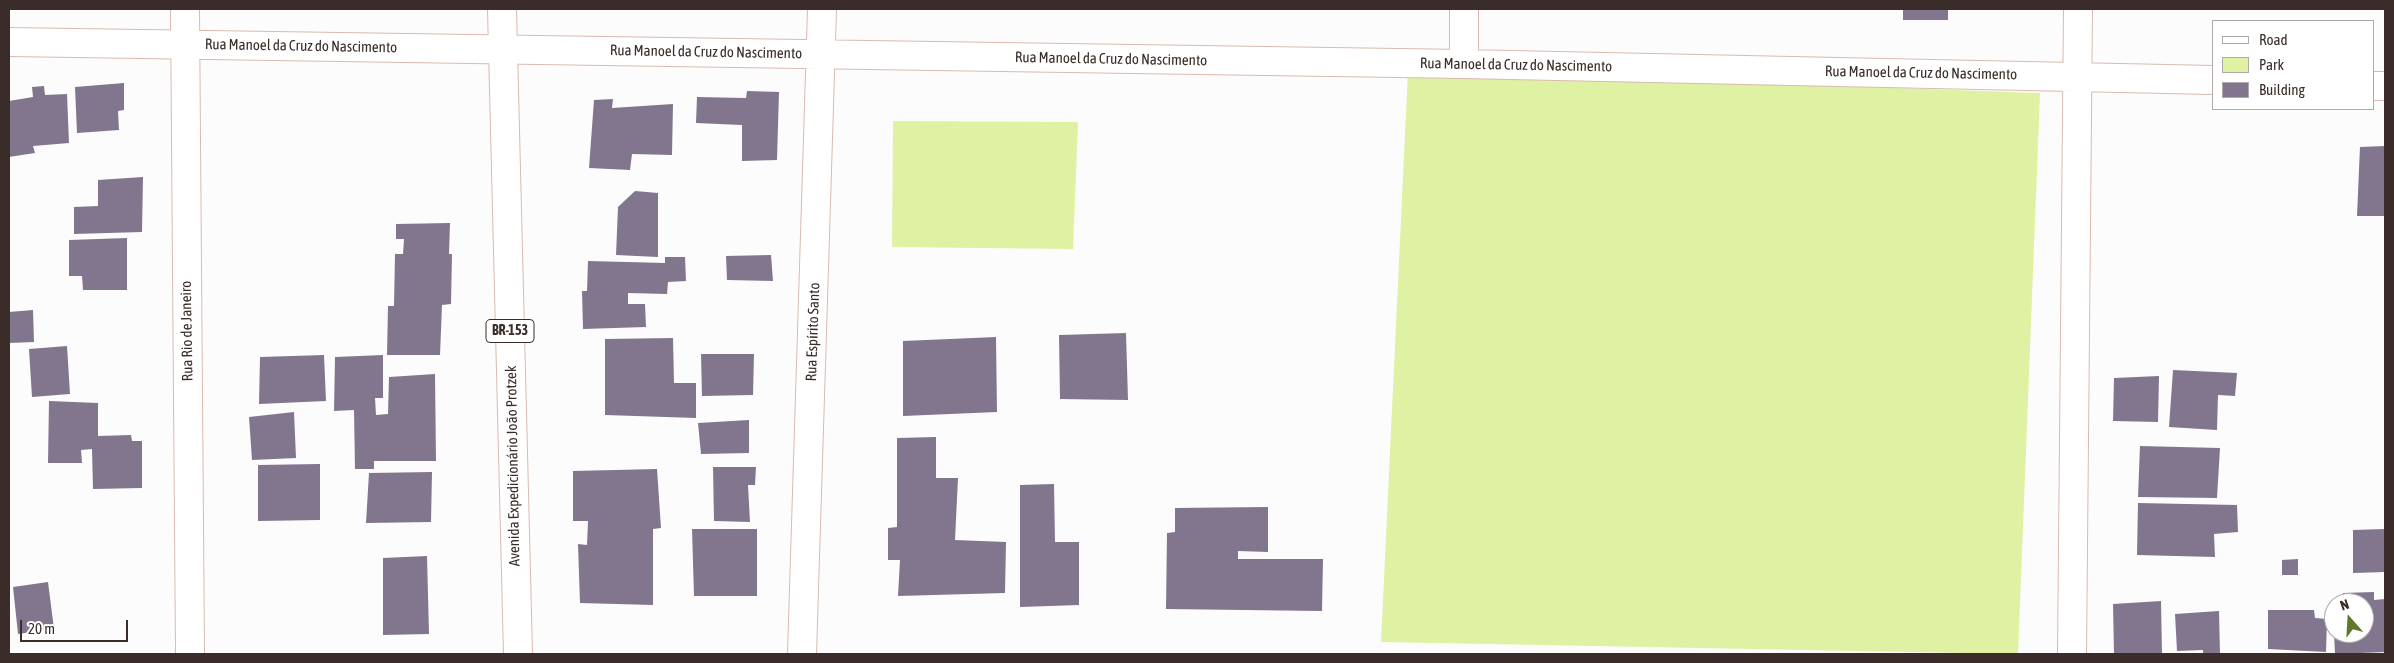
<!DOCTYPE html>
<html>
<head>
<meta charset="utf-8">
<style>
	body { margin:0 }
	#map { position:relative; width:2394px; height:663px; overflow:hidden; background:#fcfcfc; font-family:"Asap Condensed",sans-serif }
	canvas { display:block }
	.frame { position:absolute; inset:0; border:10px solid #3a2d29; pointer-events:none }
	.legend { position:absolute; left:2212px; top:20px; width:162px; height:90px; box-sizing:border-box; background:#fff; border:1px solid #b0aba9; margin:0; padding:6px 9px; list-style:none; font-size:15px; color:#3a2d29 }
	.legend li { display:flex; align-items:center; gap:10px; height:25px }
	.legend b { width:25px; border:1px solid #b0aba9 }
	.north { position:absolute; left:2324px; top:593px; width:50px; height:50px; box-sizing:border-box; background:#fff; border:1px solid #b0aba9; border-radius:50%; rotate:341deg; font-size:14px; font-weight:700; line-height:20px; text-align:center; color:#3a2d29 }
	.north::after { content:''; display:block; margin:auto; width:18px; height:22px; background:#5d772b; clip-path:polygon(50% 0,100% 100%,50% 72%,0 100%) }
	.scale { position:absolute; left:20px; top:620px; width:108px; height:22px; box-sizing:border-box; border:2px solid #3a2d29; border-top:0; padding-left:6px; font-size:15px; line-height:18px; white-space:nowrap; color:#3a2d29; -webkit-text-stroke:4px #fff; paint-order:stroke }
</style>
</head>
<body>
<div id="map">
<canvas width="2394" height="663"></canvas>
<div class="frame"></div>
<ul class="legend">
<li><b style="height:6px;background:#fff"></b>Road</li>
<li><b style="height:14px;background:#dff1a3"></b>Park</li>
<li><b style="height:14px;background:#82758e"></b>Building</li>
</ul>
<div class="north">N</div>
<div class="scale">20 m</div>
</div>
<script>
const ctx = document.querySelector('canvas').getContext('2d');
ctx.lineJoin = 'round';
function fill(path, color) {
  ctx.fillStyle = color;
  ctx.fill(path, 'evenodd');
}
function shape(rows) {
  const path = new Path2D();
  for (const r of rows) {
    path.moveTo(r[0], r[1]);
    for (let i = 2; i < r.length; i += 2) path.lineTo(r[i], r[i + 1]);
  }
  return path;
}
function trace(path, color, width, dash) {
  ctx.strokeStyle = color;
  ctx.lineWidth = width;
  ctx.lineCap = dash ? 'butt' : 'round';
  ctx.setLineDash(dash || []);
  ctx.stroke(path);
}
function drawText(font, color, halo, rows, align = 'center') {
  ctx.font = font + ' "Asap Condensed",sans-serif';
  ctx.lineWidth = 5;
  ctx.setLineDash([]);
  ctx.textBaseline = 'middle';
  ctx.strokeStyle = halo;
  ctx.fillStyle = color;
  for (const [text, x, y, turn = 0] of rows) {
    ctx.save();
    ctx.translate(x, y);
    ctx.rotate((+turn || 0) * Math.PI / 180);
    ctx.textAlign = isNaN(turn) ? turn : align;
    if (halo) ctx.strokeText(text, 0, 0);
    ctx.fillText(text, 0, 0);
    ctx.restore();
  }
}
fill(shape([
	[1408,71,2040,93,2018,654,1381,642],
	[893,121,1078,122,1073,249,892,247]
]), '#dff1a3');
fill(shape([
	[1903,9,1948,9,1948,20,1903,20],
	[124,83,124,110,118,111,119,130,77,133,75,87],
	[44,86,45,95,67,94,69,143,33,146,35,153,9,157,9,101,33,97,32,87],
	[747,91,779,92,777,160,742,161,742,125,696,123,697,97,746,98],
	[613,99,612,108,673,104,672,155,632,154,630,170,589,168,594,100],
	[2385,146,2385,216,2357,216,2360,147],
	[143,177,142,232,74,234,74,207,98,206,98,180],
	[635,191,658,193,658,257,616,255,618,207],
	[450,223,449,254,452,254,451,304,442,305,440,355,387,355,388,306,394,306,395,254,403,254,404,239,396,239,396,224],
	[127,238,127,290,83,290,82,276,69,276,69,240],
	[771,255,773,281,727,280,726,256],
	[665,257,685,257,686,281,668,282,667,294,628,293,628,304,645,304,646,327,583,329,582,291,587,291,588,261,665,263],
	[33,310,34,342,9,343,9,312],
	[1126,333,1128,400,1060,399,1059,335],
	[996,337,997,412,903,416,903,341],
	[673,338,674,383,696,383,696,418,605,415,605,339],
	[67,346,70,394,32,397,29,349],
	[701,354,754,354,753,395,702,396],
	[324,355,326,401,259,404,260,357],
	[383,355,383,398,375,398,376,415,388,414,389,377,435,374,436,461,374,461,374,469,355,469,354,410,334,411,335,357],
	[2173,370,2237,373,2235,396,2218,395,2217,430,2169,427],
	[2159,376,2158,422,2113,421,2114,378],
	[49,401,98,403,98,436,131,435,132,441,142,441,142,488,93,489,92,449,81,450,82,463,48,463],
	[294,412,296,458,252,460,249,417],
	[749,420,749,453,701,454,698,423],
	[936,437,936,478,958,478,955,540,1006,542,1005,593,898,596,900,560,888,560,888,528,897,527,897,438],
	[2140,446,2220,448,2217,498,2138,497],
	[320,464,320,520,258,521,258,465],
	[713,467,756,467,755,485,748,485,750,522,714,521],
	[657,469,661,528,653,529,653,605,580,603,578,544,587,545,588,521,573,521,573,471],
	[432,472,431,522,366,523,369,473],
	[1054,484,1055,542,1079,542,1079,605,1020,607,1020,485],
	[2138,503,2237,505,2238,532,2214,534,2215,557,2137,555],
	[1268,507,1268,552,1238,551,1238,559,1323,559,1322,611,1166,609,1167,533,1175,532,1175,508],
	[692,529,757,529,757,596,694,596],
	[2385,529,2385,572,2353,573,2353,530],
	[427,556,429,634,383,635,383,558],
	[2298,559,2298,575,2282,575,2282,560],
	[48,582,54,629,18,634,13,587],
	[2374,592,2374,600,2385,599,2385,652,2335,654,2334,633,2364,633,2364,603,2343,603,2343,593],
	[2161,601,2162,654,2114,654,2113,604],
	[2268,610,2314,610,2315,618,2327,619,2326,652,2268,649],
	[2219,611,2220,654,2203,654,2203,650,2177,651,2175,614]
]), '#82758e');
const street = shape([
	[185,9,190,654],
	[9,42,1464,64,2213,80],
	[1464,64,1464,9],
	[2373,86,2385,86],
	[802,654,822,9],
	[2072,654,2078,9]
]);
const highway = shape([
	[502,9,518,654]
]);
trace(street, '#dabaaf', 30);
trace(highway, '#dabaaf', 30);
trace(street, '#fff', 28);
trace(highway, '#fff', 28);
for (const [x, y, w] of [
	[510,331,48]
]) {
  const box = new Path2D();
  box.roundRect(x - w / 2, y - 11.5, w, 23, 4);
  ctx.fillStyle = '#fff';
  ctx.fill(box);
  trace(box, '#3a2d29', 1);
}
drawText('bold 14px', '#3a2d29', null, [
	["BR-153",510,331]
]);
drawText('15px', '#3a2d29', '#fff', [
	["Rua Manoel da Cruz do Nascimento",301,46,1],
	["Rua Manoel da Cruz do Nascimento",706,52,1],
	["Rua Manoel da Cruz do Nascimento",1111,59,1],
	["Rua Manoel da Cruz do Nascimento",1516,65,1],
	["Rua Manoel da Cruz do Nascimento",1921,73,1],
	["Rua Rio de Janeiro",187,331,-91],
	["Rua Espírito Santo",813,332,-88],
	["Avenida Expedicionário João Protzek",513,466,-91]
]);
</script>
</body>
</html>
